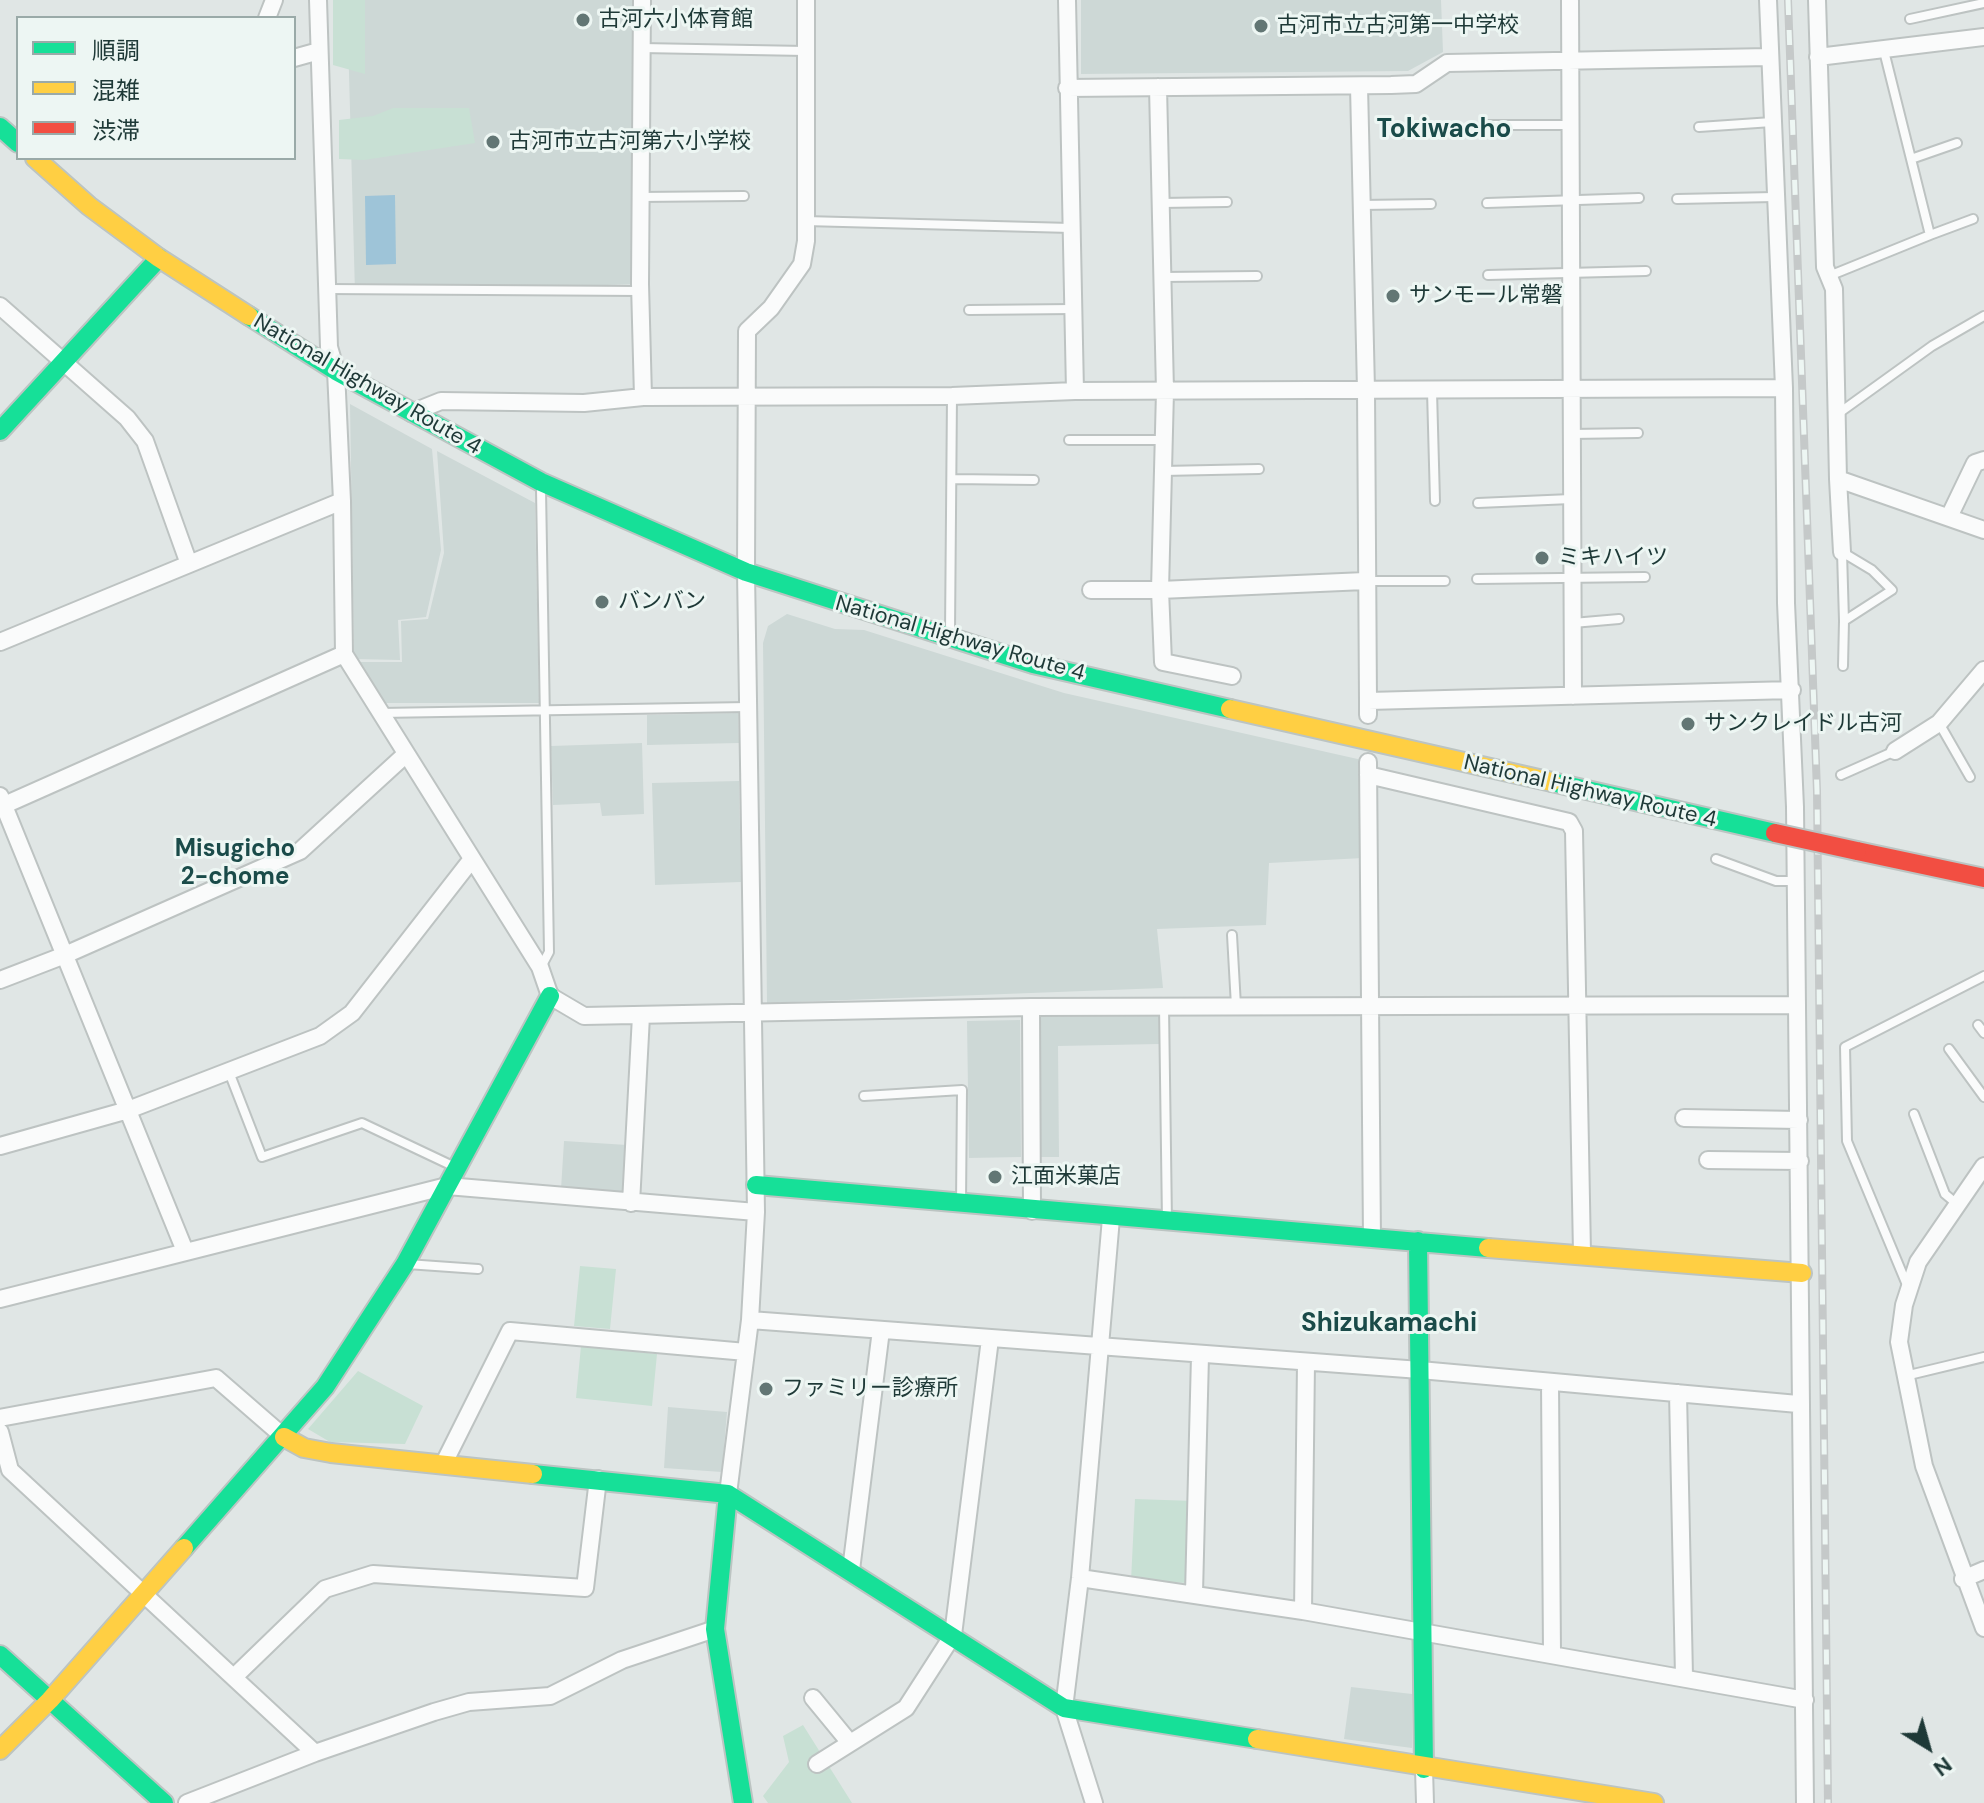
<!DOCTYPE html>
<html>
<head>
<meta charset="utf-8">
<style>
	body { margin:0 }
	#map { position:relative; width:1984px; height:1803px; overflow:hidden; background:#e0e6e5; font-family:"DM Sans","Noto Sans JP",sans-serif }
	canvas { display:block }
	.legend { position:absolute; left:16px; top:16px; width:280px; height:144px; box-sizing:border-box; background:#edf6f3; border:2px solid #9aaaa8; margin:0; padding:10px 14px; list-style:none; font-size:24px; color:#1e3937 }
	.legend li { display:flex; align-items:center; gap:16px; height:40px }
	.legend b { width:40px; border:2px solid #9aaaa8 }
	.north { position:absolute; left:1888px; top:1707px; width:80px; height:80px; -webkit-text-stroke:6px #edf6f3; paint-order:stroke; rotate:143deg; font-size:22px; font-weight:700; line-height:32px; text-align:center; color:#1e3937 }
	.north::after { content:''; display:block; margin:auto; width:28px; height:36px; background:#1e3937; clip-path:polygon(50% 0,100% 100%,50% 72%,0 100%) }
</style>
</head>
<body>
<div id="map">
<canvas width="1984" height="1803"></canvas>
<ul class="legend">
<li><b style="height:10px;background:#16e098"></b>順調</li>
<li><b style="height:10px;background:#ffcf43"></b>混雑</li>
<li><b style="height:10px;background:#f24e42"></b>渋滞</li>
</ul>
<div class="north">N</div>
</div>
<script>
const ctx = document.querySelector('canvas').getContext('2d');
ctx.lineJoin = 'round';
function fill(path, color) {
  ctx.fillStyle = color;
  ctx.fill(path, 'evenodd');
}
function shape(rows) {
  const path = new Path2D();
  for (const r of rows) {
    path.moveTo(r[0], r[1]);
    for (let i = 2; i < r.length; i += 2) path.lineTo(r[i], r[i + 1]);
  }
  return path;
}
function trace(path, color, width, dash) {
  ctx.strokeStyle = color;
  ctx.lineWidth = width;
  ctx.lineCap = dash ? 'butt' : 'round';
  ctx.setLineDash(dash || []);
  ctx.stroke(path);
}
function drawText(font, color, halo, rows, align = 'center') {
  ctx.font = font + ' "DM Sans","Noto Sans JP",sans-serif';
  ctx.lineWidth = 6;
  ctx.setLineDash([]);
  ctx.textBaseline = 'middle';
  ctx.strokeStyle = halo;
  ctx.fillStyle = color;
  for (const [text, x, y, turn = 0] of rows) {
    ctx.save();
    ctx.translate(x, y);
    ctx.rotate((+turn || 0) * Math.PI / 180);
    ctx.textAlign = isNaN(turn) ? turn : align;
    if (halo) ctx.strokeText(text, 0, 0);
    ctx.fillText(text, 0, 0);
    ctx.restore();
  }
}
fill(shape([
	[347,0,633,0,640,284,355,293],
	[1081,0,1441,0,1443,52,1408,71,1081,74],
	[350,404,432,449,441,550,426,617,398,620,400,660,354,659],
	[437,451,535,503,539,703,380,703,357,662,402,662,401,621,428,619,444,553],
	[787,614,835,629,864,630,1064,693,1362,760,1363,858,1269,863,1266,925,1157,929,1163,988,767,1003,763,643,768,626],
	[738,713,739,743,647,745,647,715],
	[642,743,644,814,602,816,600,803,553,805,551,746],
	[739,781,741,882,655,885,652,783],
	[1159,1012,1159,1044,1058,1046,1059,1157,1040,1157,1038,1014],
	[1020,1020,1021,1157,969,1158,967,1021],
	[564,1141,627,1145,624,1193,561,1189],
	[668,1407,727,1412,722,1472,664,1468],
	[1351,1687,1412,1694,1412,1748,1344,1739]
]), '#cdd8d6');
fill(shape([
	[333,0,365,0,365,74,333,65],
	[393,108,469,108,475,143,364,160,339,159,339,120,373,116],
	[580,1266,616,1269,610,1329,574,1326],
	[581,1346,657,1354,652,1406,576,1398],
	[358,1371,423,1406,405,1444,330,1442,308,1429],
	[1135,1499,1194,1501,1190,1583,1131,1581],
	[803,1725,852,1803,768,1803,763,1796,789,1762,783,1736]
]), '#c8e0d4');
fill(shape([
	[395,195,396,264,366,265,365,196]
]), '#9ec4d8');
const lane = shape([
	[1910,19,1984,3],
	[642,48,805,51],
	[1483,125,1568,125],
	[1699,127,1772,122],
	[1911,159,1957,143],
	[640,197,744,196],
	[1677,199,1774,197],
	[1161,203,1227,202],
	[1487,203,1639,198],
	[1361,205,1431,204],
	[805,221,1071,228],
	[1930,235,1973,219],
	[1488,275,1646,271],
	[1829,276,1930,235,1884,51],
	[1163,277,1257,276],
	[327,289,640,291],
	[969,310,1073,309],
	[1432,391,1435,501],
	[1839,413,1932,346,1984,316],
	[1571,434,1638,433],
	[1069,440,1164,440],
	[1163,471,1259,469],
	[952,479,1034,480],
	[1478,503,1571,499],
	[1842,552,1872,570,1892,590,1844,621,1842,552],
	[1477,579,1645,577],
	[1366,581,1445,581],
	[1573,623,1619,619],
	[950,631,952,396],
	[1843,666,1844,621],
	[380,713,748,707],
	[1939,723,1970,777],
	[1841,775,1895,751],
	[1716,859,1776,881,1795,881],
	[1232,935,1236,1006],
	[541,967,549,952,541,490],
	[1164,1006,1167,1222],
	[1978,1025,1984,1033],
	[1949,1049,1984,1097],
	[229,1072,262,1157,362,1123,457,1168],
	[864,1096,962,1090,961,1203],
	[1914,1114,1945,1194,1957,1204],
	[407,1264,478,1269],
	[1907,1285,1847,1141,1845,1047,1984,976],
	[1905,1376,1984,1357]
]);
const street = shape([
	[318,0,329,347,336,371,342,501,344,654,540,967,550,996,584,1016,1031,1007,1797,1005],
	[642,0,640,284,643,397],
	[1067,0,1075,391],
	[1768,0,1784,388,1786,603,1795,807,1805,1803],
	[1817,0,1825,267,1834,289,1838,479,1984,530],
	[1570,1,1573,696],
	[267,18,274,0],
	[1818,57,1984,37],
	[294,58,319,51],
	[1359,86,1366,390,1368,701],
	[1067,88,1391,85,1416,84,1447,63,1769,57],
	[0,306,127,418,145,441,189,564],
	[411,413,441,401,584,403,643,397,952,396,1075,391,1784,388],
	[1838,479,1842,552],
	[1949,517,1975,463,1984,460],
	[1091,590,1160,590,1165,391,1158,87],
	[0,642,342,501],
	[1232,676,1163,662,1160,590,1365,581],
	[1368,715,1368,701,1792,690],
	[1895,751,1939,723,1984,670],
	[1368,762,1372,1239],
	[1368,775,1569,822,1574,831,1582,1253],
	[0,796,185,1251],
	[0,807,344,654],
	[0,980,65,955,300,851,405,755],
	[1031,1007,1032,1211],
	[1684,1118,1799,1120],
	[0,1146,128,1110,320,1036,352,1013,472,859],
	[1708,1160,1800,1161],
	[1984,1166,1918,1262,1904,1305,1899,1342,1924,1466,1984,1628],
	[631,1203,641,1016],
	[0,1299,447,1186,756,1212],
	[750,1320,1420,1370,1798,1404],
	[1550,1383,1552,1653],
	[1678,1393,1684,1676],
	[0,1418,216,1378,284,1437],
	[0,1432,10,1470,315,1753],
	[444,1463,510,1331,746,1352],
	[728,1494,750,1320,756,1212,746,572,747,331,771,308,802,264,806,241,806,0],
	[851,1570,881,1330],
	[1080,1578,1303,1611,1805,1700],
	[1963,1579,1984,1570],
	[1194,1593,1200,1356],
	[1303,1611,1306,1363],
	[234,1677,325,1589,373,1574,585,1588,598,1479],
	[813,1698,850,1743],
	[817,1764,906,1708,953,1635,990,1339],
	[1424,1769,1425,1803],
	[187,1803,315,1753,434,1712,469,1702,550,1696,622,1660,715,1629],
	[1094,1803,1064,1708,1080,1578,1111,1218]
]);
const fast = shape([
	[0,127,18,143],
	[249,316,336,371,541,482,746,572,1033,664,1230,709],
	[0,431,159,258],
	[1552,782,1775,833],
	[756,1185,1488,1248],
	[1418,1241,1424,1769],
	[533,1474,728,1494,1064,1708,1257,1739],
	[728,1494,715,1629,743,1803],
	[184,1548,325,1387,405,1264,550,996],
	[0,1655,164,1803]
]);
const slow = shape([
	[35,158,89,206,159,258,249,316],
	[1230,709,1552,782],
	[1488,1248,1802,1273],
	[284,1437,304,1448,331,1453,533,1474],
	[1257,1739,1654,1803],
	[0,1750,50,1700,184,1548]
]);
const jam = shape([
	[1857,851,1984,878]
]);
trace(lane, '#bdc3c2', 12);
trace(street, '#bdc3c2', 20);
trace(fast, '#bcc4c2', 22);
trace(slow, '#bcc4c2', 22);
trace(jam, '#bcc4c2', 22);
trace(lane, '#fafbfb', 8);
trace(street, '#fafbfb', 16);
trace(fast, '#16e098', 18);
trace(slow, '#ffcf43', 18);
trace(jam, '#f24e42', 18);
const rail = shape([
	[1788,0,1817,791,1828,1803]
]);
trace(rail, '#c5c9c9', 8);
trace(rail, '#edf6f3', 5, [15]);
const jamBridge = shape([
	[1775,833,1857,851]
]);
trace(jamBridge, '#bac3c2', 22, []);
trace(jamBridge, '#f24e42', 18);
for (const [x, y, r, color] of [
	[583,20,8,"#627674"],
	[1261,26,8,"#627674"],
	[493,142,8,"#627674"],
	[1393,296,8,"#627674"],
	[1542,558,8,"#627674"],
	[602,602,8,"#627674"],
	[1688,724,8,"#627674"],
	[995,1177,8,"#627674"],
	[766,1389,8,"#627674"]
]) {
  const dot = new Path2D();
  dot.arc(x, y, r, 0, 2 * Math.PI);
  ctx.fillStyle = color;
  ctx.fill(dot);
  trace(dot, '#edf6f3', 3);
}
drawText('22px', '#1e3937', '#edf6f3', [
	["古河六小体育館",599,20],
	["古河市立古河第一中学校",1277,26],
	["古河市立古河第六小学校",509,142],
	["サンモール常磐",1409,296],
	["ミキハイツ",1558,558],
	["バンバン",618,602],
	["サンクレイドル古河",1704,724],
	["江面米菓店",1011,1177],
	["ファミリー診療所",782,1389]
], 'left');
drawText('22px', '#1e3937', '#edf6f3', [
	["National Highway Route 4",367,385,30],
	["National Highway Route 4",960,639,16],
	["National Highway Route 4",1590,792,13]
]);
drawText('bold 24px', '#1a4b49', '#edf6f3', [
	["Misugicho",235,850],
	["2-chome",235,878]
]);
drawText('bold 26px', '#1a4b49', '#edf6f3', [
	["Tokiwacho",1444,130],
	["Shizukamachi",1389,1324]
]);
</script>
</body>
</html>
